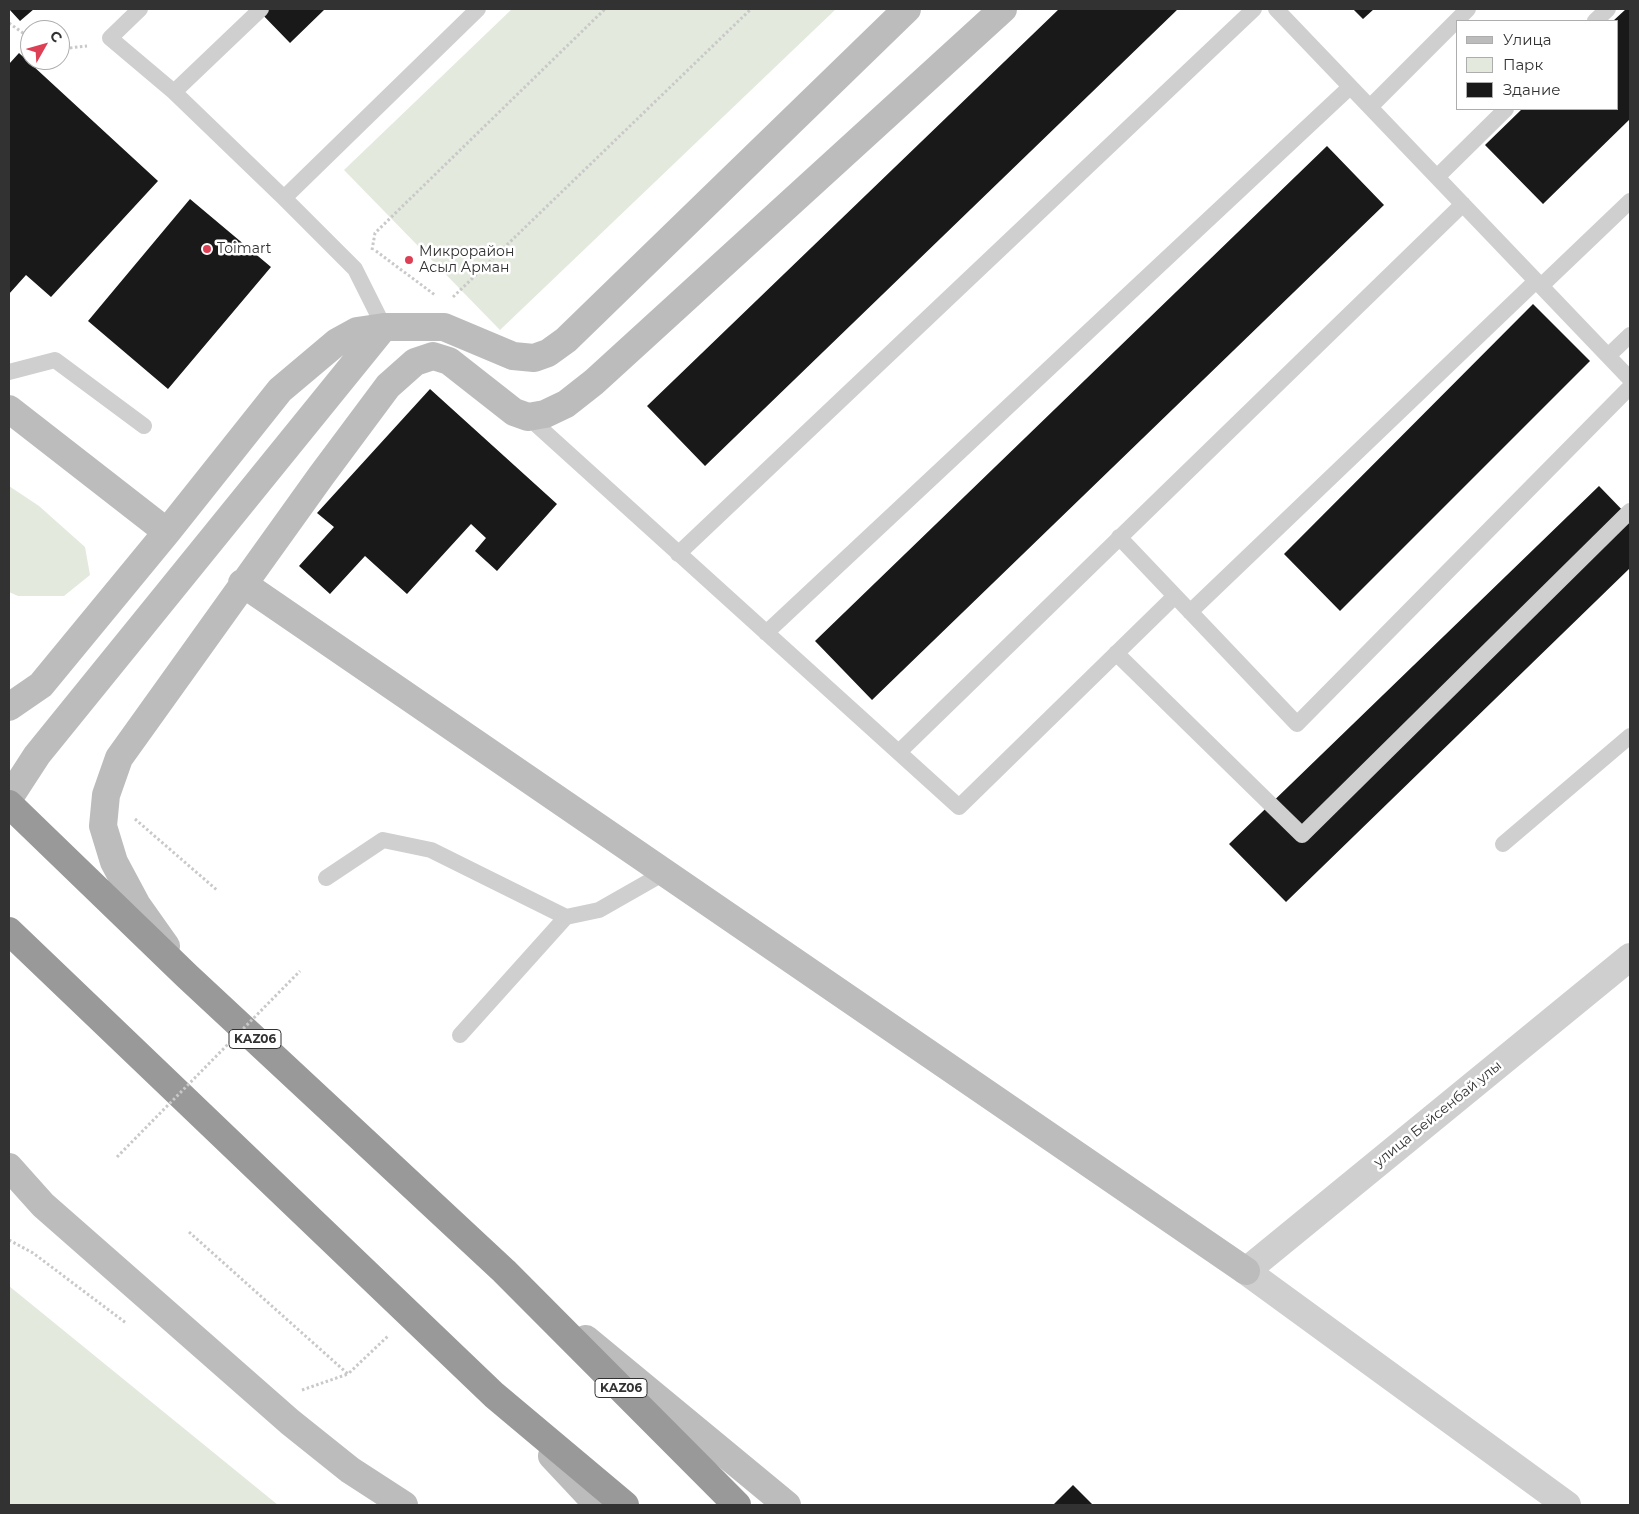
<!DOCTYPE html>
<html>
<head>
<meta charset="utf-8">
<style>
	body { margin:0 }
	#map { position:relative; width:1639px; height:1514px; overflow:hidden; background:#fff; font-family:Montserrat,sans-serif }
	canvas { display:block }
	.frame { position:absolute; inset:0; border:10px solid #323232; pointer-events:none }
	.legend { position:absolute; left:1456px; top:20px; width:162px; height:90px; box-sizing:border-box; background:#fff; border:1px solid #adadad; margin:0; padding:6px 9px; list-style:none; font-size:15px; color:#323232 }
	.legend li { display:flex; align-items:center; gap:10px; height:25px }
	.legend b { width:25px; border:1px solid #adadad }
	.north { position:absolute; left:20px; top:20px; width:50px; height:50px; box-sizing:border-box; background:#fff; border:1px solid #adadad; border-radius:50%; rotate:52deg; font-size:14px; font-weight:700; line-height:20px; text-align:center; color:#323232 }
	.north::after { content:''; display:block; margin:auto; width:18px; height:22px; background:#dd4054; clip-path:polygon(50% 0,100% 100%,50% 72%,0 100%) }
</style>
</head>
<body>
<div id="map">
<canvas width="1639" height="1514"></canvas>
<div class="frame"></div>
<ul class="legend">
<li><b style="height:6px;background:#bcbcbc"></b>Улица</li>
<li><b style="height:14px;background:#e3e9dc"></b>Парк</li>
<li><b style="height:14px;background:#191919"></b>Здание</li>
</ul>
<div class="north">С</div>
</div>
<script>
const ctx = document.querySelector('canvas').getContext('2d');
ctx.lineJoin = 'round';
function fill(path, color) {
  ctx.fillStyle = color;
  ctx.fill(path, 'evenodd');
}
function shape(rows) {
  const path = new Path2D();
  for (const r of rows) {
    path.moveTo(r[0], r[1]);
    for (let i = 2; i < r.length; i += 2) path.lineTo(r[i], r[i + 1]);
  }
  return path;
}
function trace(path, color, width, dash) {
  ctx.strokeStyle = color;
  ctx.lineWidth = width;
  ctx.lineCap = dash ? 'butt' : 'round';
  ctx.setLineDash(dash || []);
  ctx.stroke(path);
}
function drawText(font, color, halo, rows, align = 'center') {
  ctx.font = font + ' Montserrat,sans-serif';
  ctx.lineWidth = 5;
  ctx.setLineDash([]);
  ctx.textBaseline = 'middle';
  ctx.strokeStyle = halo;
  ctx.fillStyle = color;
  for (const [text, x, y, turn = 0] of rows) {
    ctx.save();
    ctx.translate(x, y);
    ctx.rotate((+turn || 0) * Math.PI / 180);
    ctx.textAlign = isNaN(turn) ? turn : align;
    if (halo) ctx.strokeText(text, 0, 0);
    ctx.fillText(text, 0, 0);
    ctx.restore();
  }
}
fill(shape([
	[512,9,836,9,500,330,344,170],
	[9,486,39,506,85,547,90,575,64,596,18,596,9,592],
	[9,1286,278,1505,9,1505]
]), '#e3e9dc');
fill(shape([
	[9,9,34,9,20,21],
	[257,9,325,9,290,43],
	[1059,9,1178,9,705,466,647,406],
	[1353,9,1374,9,1363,19],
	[1626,9,1630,9,1630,119,1543,204,1485,145,1522,109,1618,109,1618,21,1613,21],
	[19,53,158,181,51,297,26,275,9,294,9,64],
	[1327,146,1384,205,872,700,815,641],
	[190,199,271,267,168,389,88,321],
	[1533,304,1590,361,1340,611,1284,554],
	[430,389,557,504,497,571,475,551,486,538,471,524,407,594,365,556,330,594,299,566,334,527,317,513],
	[1599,486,1630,518,1630,568,1286,902,1229,844],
	[1073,1485,1093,1505,1053,1505]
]), '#191919');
trace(shape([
	[9,23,30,38],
	[60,49,87,46],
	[372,250,375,233,605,9],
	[376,251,435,295],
	[453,297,751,9],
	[135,819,218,891],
	[189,1232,348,1374,388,1336],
	[9,1240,33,1253,126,1323],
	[302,1390,348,1374]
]), '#c9c9c9', 3, [2.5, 2.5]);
trace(shape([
	[140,9,110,38,174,92,284,198,355,269,384,327],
	[1276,9,1630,379],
	[1595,21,1608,9],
	[174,92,261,9],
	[1370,107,1468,9],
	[1437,177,1506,109],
	[284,198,478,9],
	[1541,286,1630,201],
	[1608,356,1630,335],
	[9,372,55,360,144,426],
	[528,417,959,807,1175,596],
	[1119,537,1297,724,1630,387],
	[678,554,1254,9],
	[1190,612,1536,281],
	[766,633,1350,87],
	[1116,653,1302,835,1630,511],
	[899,752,1463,204],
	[1503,844,1630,736],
	[326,878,383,840,431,850,566,917,599,910,664,873],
	[460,1035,566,917]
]), '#cfcfcf', 16);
trace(shape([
	[1567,1505,1246,1271,1630,957]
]), '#cfcfcf', 28);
trace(shape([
	[9,409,167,532],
	[242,583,1246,1271],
	[9,707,41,685,167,532,280,390,337,342,357,331,384,327,444,327,513,356,534,358,548,353,566,340,907,9],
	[9,798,37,755,384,327],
	[166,946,137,905,114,862,103,826,106,795,119,758,321,476,388,386,415,362,433,356,449,361,514,412,528,417,545,414,566,404,594,382,1003,9],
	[586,1339,787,1505],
	[552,1456,598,1505]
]), '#bcbcbc', 28);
trace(shape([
	[9,804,187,976,504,1271,737,1505],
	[9,931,494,1395,625,1505]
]), '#999', 28);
trace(shape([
	[117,1157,300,971]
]), '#c9c9c9', 3, [2.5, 2.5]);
trace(shape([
	[9,1167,43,1205,290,1422,350,1470,404,1505]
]), '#bcbcbc', 28);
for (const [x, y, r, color] of [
	[207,249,5,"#dd4054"],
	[409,260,5,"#dd4054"]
]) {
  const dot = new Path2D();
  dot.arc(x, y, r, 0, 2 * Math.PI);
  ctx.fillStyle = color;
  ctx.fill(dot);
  trace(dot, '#fff', 2);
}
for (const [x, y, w] of [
	[255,1039,52],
	[621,1388,52]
]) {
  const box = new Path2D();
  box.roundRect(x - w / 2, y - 9.5, w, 19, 4);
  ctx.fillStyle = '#fff';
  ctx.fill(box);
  trace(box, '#323232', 1);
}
drawText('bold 12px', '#323232', null, [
	["KАZ06",255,1039],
	["KАZ06",621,1388]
]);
drawText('14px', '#323232', '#fff', [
	["Toimart",217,249],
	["Микрорайон",419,252],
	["Асыл Арман",419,268]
], 'left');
drawText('14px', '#323232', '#fff', [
	["улица Бейсенбай улы",1438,1114,-39]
]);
</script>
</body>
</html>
